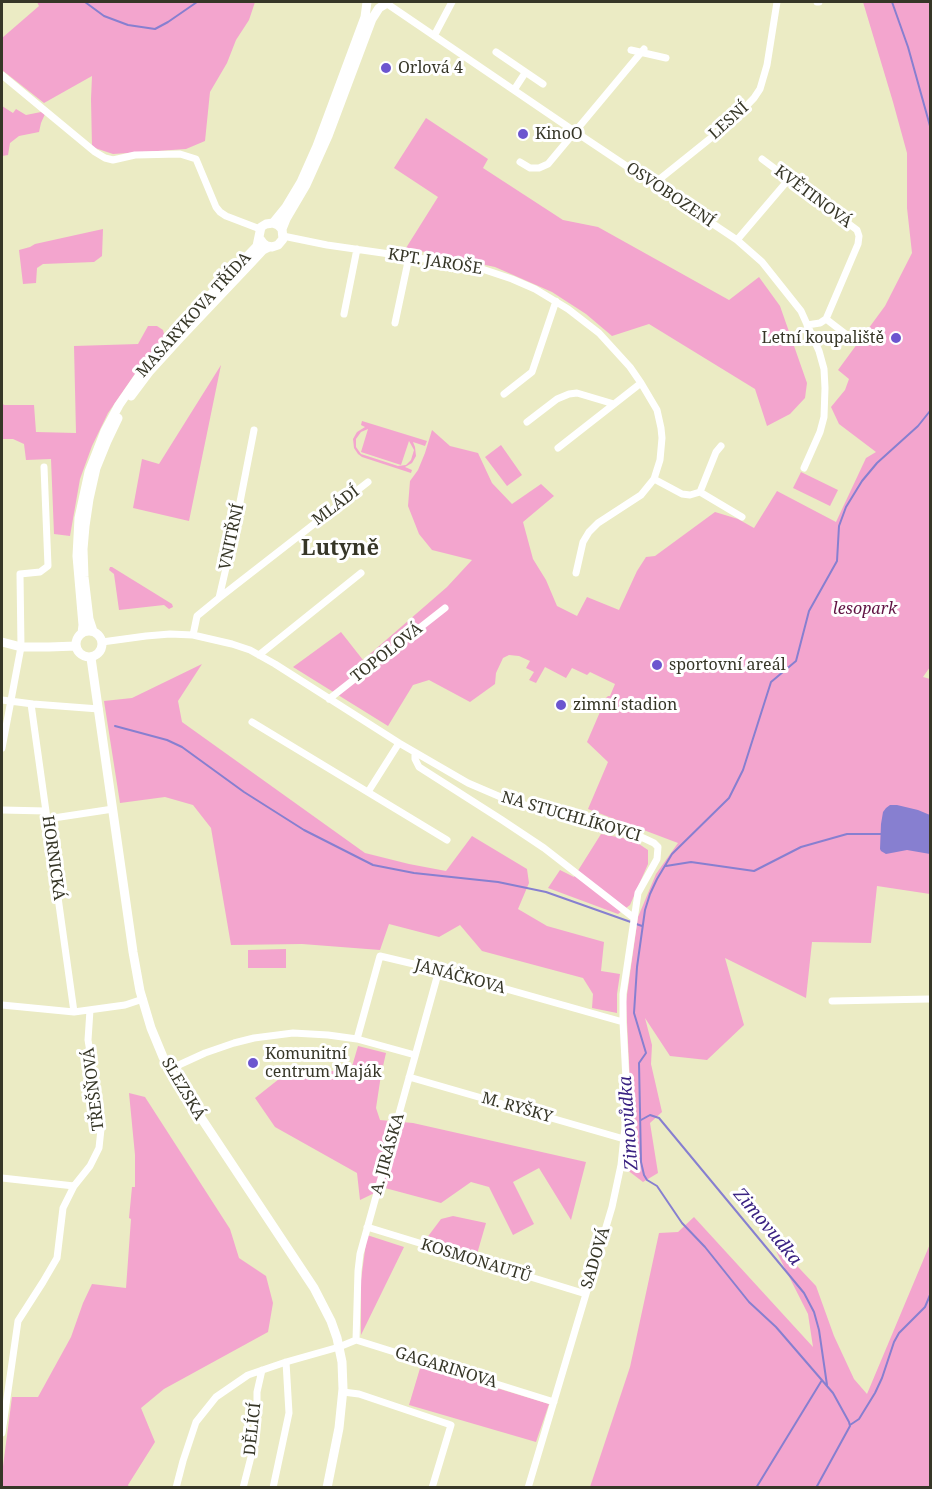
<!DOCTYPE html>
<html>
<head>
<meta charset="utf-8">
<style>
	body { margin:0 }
	#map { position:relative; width:932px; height:1489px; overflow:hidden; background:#ebebc4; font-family:"Noto Serif",serif }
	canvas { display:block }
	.frame { position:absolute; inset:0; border:3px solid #363627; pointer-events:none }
</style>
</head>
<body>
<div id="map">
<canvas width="932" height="1489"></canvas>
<div class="frame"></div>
</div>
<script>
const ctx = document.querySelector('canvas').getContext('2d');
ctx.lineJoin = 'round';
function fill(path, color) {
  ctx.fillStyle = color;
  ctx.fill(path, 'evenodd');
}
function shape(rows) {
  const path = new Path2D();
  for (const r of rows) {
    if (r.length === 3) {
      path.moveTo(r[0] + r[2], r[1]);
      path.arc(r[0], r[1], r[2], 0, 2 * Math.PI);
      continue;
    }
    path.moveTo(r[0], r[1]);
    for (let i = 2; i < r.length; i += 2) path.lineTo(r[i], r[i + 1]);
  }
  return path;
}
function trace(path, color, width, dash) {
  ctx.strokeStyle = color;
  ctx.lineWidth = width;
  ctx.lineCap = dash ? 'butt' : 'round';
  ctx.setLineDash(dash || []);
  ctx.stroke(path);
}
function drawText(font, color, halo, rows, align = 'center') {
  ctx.font = font + ' "Noto Serif",serif';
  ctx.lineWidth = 6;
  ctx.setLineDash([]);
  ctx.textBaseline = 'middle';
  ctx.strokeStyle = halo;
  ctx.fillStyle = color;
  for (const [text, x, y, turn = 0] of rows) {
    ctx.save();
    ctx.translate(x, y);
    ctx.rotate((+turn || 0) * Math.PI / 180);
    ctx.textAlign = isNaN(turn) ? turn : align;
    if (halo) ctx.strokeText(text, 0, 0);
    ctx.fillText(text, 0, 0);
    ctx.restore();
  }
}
fill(shape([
	[37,2,255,2,249,20,236,40,227,63,210,92,205,141,186,149,113,154,92,147,91,99,92,76,44,103,2,70,2,38,39,6],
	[863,2,930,2,930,667,923,677,930,679,930,894,877,886,871,943,812,942,806,998,725,958,744,1025,707,1060,670,1056,645,1018,652,1045,651,1064,662,1112,650,1123,658,1173,643,1182,626,1169,630,1140,630,1082,626,1002,638,917,656,874,678,843,588,809,608,762,587,742,606,698,608,696,610,696,615,684,590,672,587,675,572,668,566,678,545,667,536,683,529,680,534,672,526,668,530,661,519,656,509,655,503,658,496,673,495,684,470,702,429,680,413,685,388,726,293,667,341,632,363,660,447,587,472,560,432,550,419,534,408,506,410,481,418,470,425,453,432,430,450,446,478,453,492,483,512,504,541,484,554,496,523,522,533,559,546,580,557,606,577,616,587,597,619,610,637,571,646,557,655,556,715,512,738,519,754,528,777,491,836,522,866,458,876,452,839,424,831,407,845,390,849,379,838,370,885,306,912,253,907,208,907,153,893,102],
	[2,106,13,113,16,109,26,115,41,112,45,114,41,123,39,132,19,136,10,143,8,155,2,156],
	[426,118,488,159,483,168,563,220,598,227,729,300,759,277,780,306,807,383,805,398,790,414,767,426,755,389,649,324,612,336,586,314,552,292,495,267,406,248,438,197,394,168],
	[103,229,102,256,94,262,43,264,37,268,36,283,23,284,19,250,30,247,35,244],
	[148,326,157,326,163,330,165,338,137,371,108,413,92,446,80,479,70,536,54,534,51,459,26,460,24,444,13,439,2,439,2,403,4,405,34,405,36,432,76,433,74,346,138,344],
	[221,365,189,521,133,508,142,459,159,464],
	[362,421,427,441,425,446,413,442,415,447,416,456,412,463,405,467,412,470,411,473,362,457,358,454,354,448,353,439,357,432,365,427,361,425],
	[368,429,361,452,401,465,409,441,414,450,411,460,406,465,398,466,361,454,356,447,356,439,361,432],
	[501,445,522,475,507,486,485,457],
	[801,472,838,490,830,506,793,488],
	[110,567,112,567,172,604,173,607,169,609,164,605,119,610,114,574,109,570],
	[202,664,178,701,182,722,365,853,409,864,446,871,472,836,527,869,529,883,518,909,547,926,604,942,601,971,620,974,617,994,617,1013,592,1008,593,994,583,978,482,951,460,925,439,937,389,924,380,950,302,944,231,945,211,828,193,805,165,797,120,803,104,701,132,698],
	[601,834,633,840,648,850,648,864,630,905,618,914,548,888,560,870,574,877],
	[286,949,286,968,248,968,248,950],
	[358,1046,386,1053,381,1075,376,1108,380,1120,413,1123,586,1162,571,1220,539,1168,513,1182,534,1224,513,1235,489,1187,471,1182,441,1203,385,1188,360,1200,357,1173,275,1127,255,1098,279,1079,294,1065,311,1072,351,1070],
	[129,1093,145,1097,230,1229,239,1258,266,1276,273,1303,268,1332,164,1389,141,1408,155,1442,128,1485,129,1487,2,1487,2,1474,12,1397,38,1397,71,1337,83,1303,92,1284,126,1288,131,1219,129,1218,132,1187,135,1187,135,1155],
	[453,1216,486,1223,477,1254,426,1239,441,1219],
	[694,1217,813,1347,808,1314,768,1235,816,1286,834,1336,854,1379,867,1394,930,1244,930,1487,590,1487,630,1367,659,1233,678,1232],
	[367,1235,404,1247,361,1335,361,1280],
	[421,1365,549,1404,536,1442,409,1405]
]), '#f3a5ce');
fill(shape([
	[890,805,897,805,918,810,930,815,930,854,907,850,886,854,881,851,880,849,881,824,883,812,886,808]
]), '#877fd0');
trace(shape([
	[85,2,104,16,128,25,155,29,168,22,197,2],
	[892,2,908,47,930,126],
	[115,726,167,740,182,747,244,792,304,830,373,865,414,873,498,882,546,892,642,926],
	[666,866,691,862,754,871,801,847,847,834,883,834],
	[641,1120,650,1115,659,1118,804,1293,814,1312,819,1330,827,1385],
	[850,1425,859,1419,875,1393,882,1378,894,1342,899,1333,925,1307,930,1295],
	[756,1488,822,1380],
	[816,1488,850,1426,849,1422,833,1393,776,1327,749,1302,705,1247,682,1223,657,1186,647,1180,644,1175,641,1162,639,1063,646,1053,634,1013,637,967,645,910,650,894,657,879,672,854,729,798,743,770,771,682,796,661,809,611,837,561,839,526,846,507,862,481,877,463,918,426,930,411]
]), '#877fd0', 2);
trace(shape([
	[817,2,819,2],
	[386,3,574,131,737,240,762,262,801,311,819,351,824,369,825,388,824,417,820,432,804,468],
	[434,36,452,2],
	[631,50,666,58],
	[496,52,543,84],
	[2,75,95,152,105,158,113,160,135,155,180,154,196,159,216,207,220,212,226,216,260,229],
	[514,90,525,73],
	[762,159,857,230,859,236,858,244,826,319,820,323,807,325],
	[520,162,530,168,539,168,548,164,644,49],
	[656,186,661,178,732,121,754,98,760,89,767,65,777,2],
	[283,236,327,245,473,266,512,279,535,289,568,309,599,333,630,367,641,383,657,410,661,428,662,438,660,460,654,479,641,495,598,523,589,532,583,542,576,573],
	[737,240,789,179],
	[344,314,357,249],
	[826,319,856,342],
	[395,323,409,257],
	[504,394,532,372,556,301],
	[527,422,557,399,569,394,577,393,614,404],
	[558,448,641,383],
	[654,479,682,494,690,495,700,492,716,452,721,446],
	[700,492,742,517],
	[219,598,368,482],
	[193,635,197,616,219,598,233,538,254,430],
	[102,642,146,636,170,634,193,635,232,644,250,650,275,664,399,743,468,783,510,801,554,813,578,817,639,836,654,843,658,847,657,859,638,893,623,994,623,1022,626,1080,625,1127,621,1165,612,1207,528,1488],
	[259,655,361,573],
	[329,699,445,608],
	[2,700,33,704,99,709],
	[31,704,74,1012],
	[252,722,447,840],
	[2,748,21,647,20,574,40,572,48,566,44,467],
	[415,753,415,759,419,767,502,820,544,848,634,918],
	[368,792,399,743],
	[2,810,46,811],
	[47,819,113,809],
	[832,1001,930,999],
	[2,1005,74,1012,125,1005,143,999],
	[357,1039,380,956,439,970,623,1022],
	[170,1069,205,1053,234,1043,254,1038,293,1033,328,1035,357,1039,415,1055],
	[409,1077,624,1139],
	[2,1178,74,1186],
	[367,1227,586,1294],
	[356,1340,358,1271,360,1254,439,970],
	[343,1392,359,1394,451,1425,432,1488],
	[2,1433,18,1321,43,1282,57,1258,63,1208,74,1186,90,1166,99,1148,101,1129,100,1105,93,1070,88,1040,90,1010],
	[176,1488,183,1461,196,1422,216,1397,248,1375,286,1362,339,1347,356,1340,554,1402],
	[243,1488,252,1453,257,1417,257,1392,262,1370],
	[273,1488,289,1413,286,1362]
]), '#fff', 7);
trace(shape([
	[273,223,286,207,301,182,317,146,365,17,367,2],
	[282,229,286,219,306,185,328,136,372,19,379,8,384,5,387,2],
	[131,396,149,372,179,339,250,264,263,250,269,247],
	[89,644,13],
	[93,631,89,619,84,577,83,549,85,526,89,499,96,468,107,441,118,418],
	[82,633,83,625,77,556,79,518,89,472,105,431,119,405,146,366,173,334,257,246,261,227,266,224,273,223,278,225,282,229,283,239,278,245,272,247,267,246,263,243,260,239],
	[2,642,21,647,49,647,76,646],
	[91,658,133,952,140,991,151,1028,163,1057,176,1080,314,1288,331,1321,337,1338,342,1362,343,1389,339,1428,327,1488]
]), '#fff', 9);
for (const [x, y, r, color] of [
	[386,68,6,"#6c55cf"],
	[523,134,6,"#6c55cf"],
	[896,338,6,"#6c55cf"],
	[657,665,6,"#6c55cf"],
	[561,705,6,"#6c55cf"],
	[253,1063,6,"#6c55cf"]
]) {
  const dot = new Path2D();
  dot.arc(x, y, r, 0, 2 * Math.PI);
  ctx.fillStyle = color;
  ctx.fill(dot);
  trace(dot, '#fff', 2);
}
drawText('16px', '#363627', '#fff', [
	["Orlová 4",398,68],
	["KinoO",535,134],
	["Letní koupaliště",884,338,"right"],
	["sportovní areál",669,665],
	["zimní stadion",573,705],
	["Komunitní",265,1054],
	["centrum Maják",265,1072]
], 'left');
drawText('16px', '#363627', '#fff', [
	["LESNÍ",729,121,-42],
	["OSVOBOZENÍ",670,195,34],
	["KVĚTINOVÁ",813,197,37],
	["KPT. JAROŠE",435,262,9],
	["MASARYKOVA TŘÍDA",194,315,-48],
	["MLÁDÍ",336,506,-37],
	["VNITŘNÍ",232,537,-78],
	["TOPOLOVÁ",387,653,-38],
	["NA STUCHLÍKOVCI",571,817,16],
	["HORNICKÁ",53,858,82],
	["JANÁČKOVA",460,977,15],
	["TŘEŠŇOVÁ",94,1089,-97],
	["SLEZSKÁ",183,1089,59],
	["M. RYŠKY",517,1108,16],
	["A. JIRÁSKA",388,1154,-74],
	["SADOVÁ",596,1258,-73],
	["KOSMONAUTŮ",476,1261,17],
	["GAGARINOVA",446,1368,17],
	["DĚLÍCÍ",253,1429,-84]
]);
drawText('italic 16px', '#601343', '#fff', [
	["lesopark",865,609]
]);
drawText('italic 18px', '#3a2282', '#fff', [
	["Zimovůdka",629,1123,-94],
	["Zimovudka",767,1227,50]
]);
drawText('bold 22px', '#363627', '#fff', [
	["Lutyně",340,549]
]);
</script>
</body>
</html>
